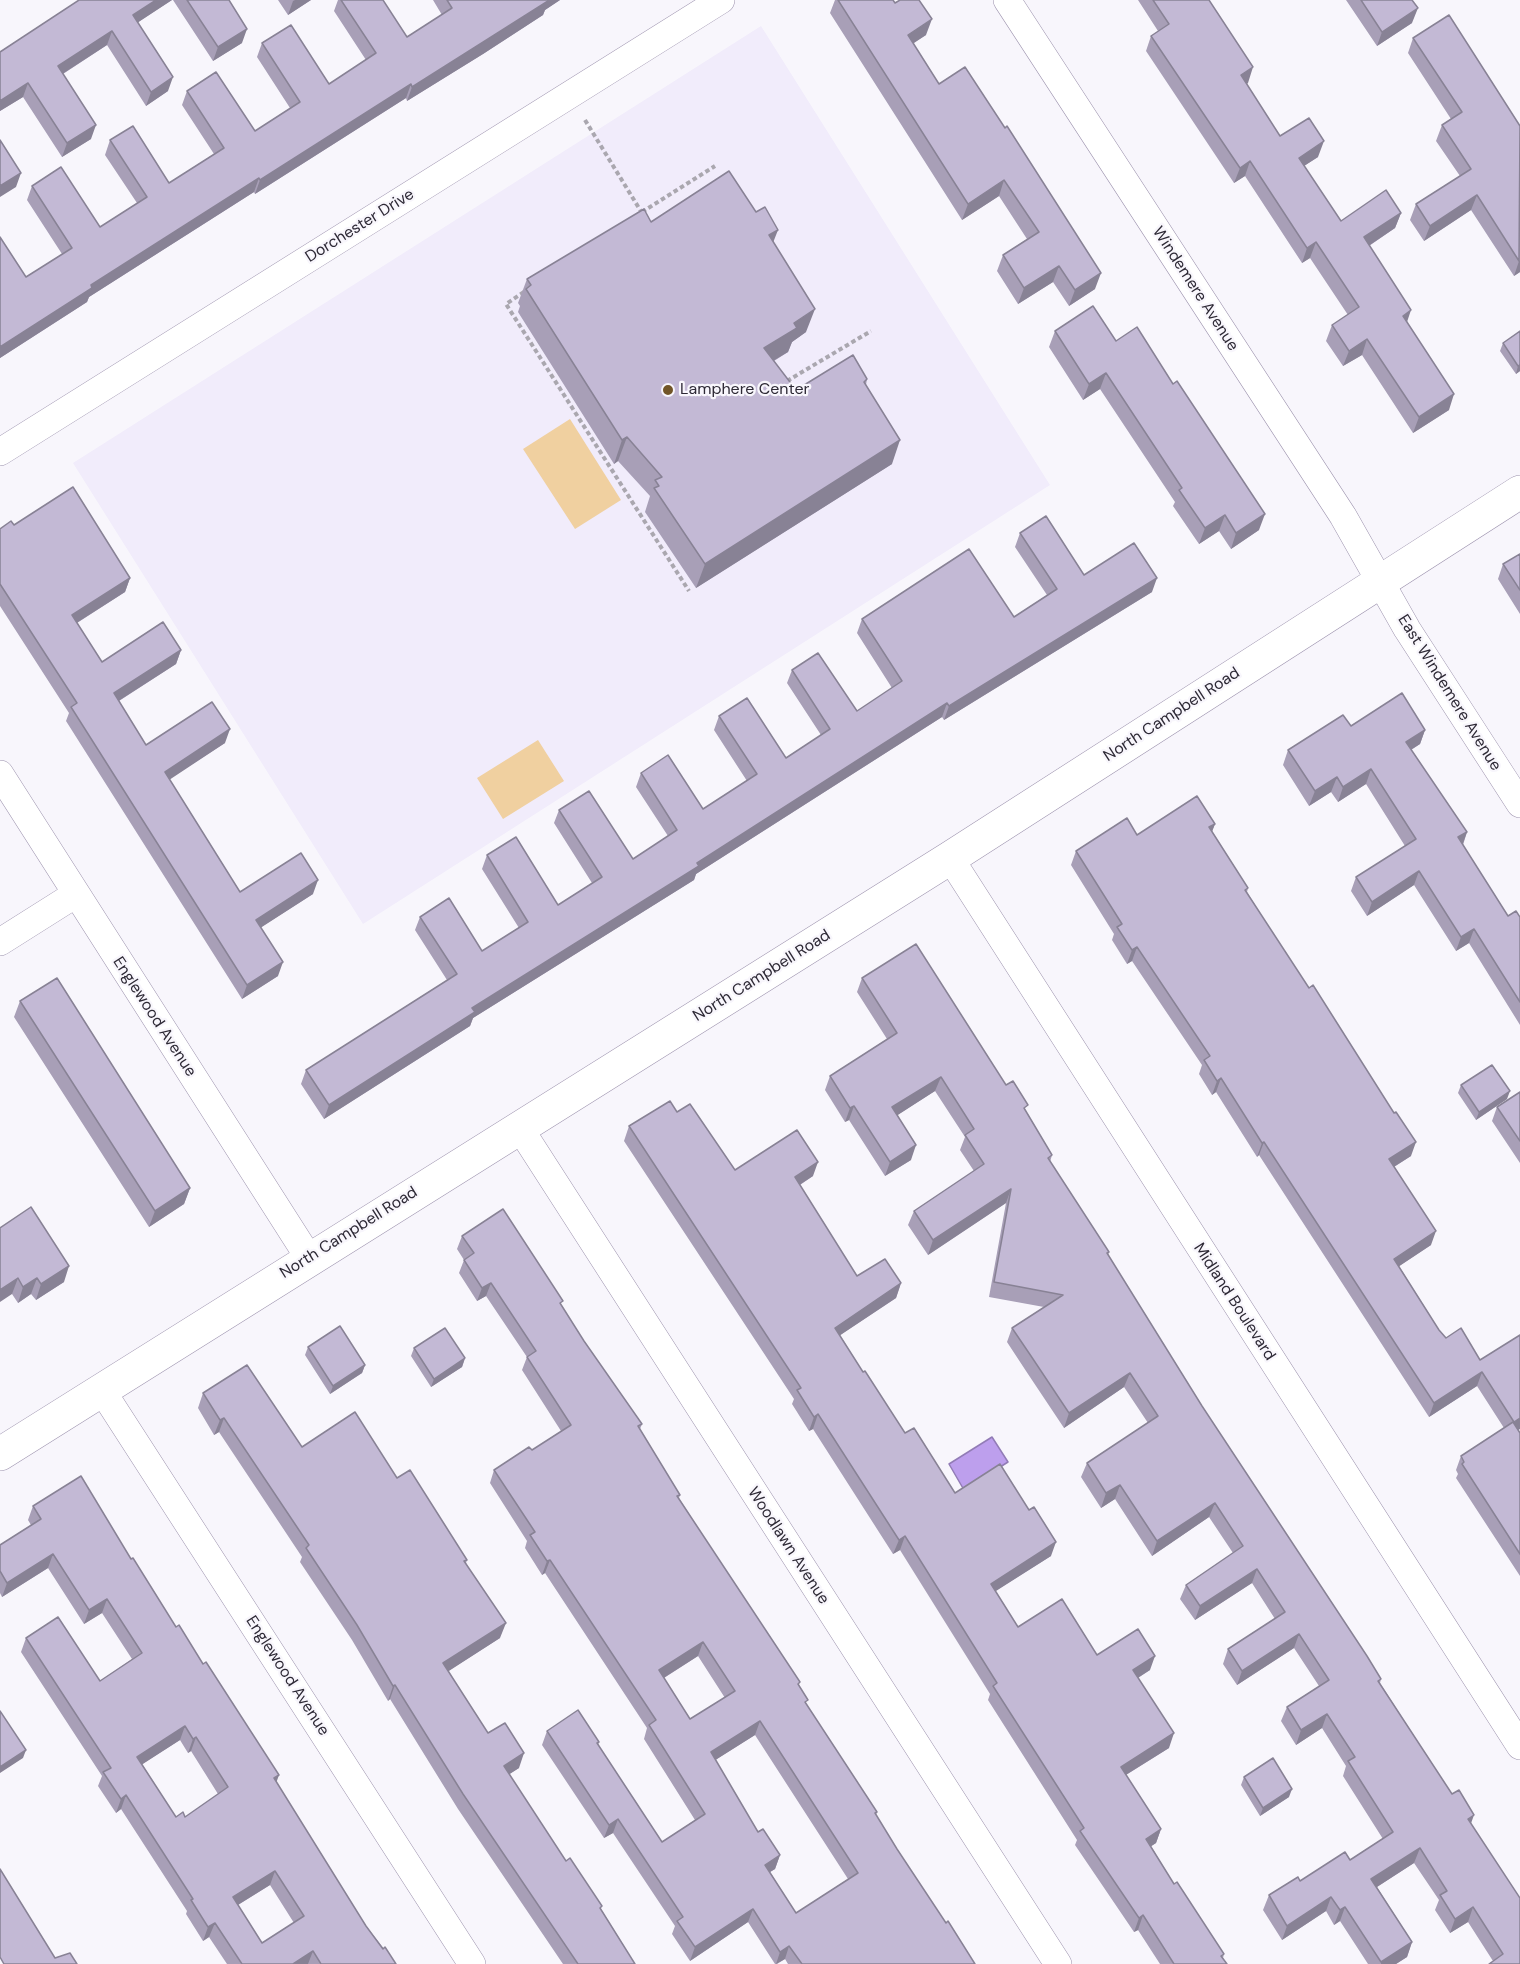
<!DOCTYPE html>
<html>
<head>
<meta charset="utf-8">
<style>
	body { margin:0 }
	canvas { display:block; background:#f8f6fc }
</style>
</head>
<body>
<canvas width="1520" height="1964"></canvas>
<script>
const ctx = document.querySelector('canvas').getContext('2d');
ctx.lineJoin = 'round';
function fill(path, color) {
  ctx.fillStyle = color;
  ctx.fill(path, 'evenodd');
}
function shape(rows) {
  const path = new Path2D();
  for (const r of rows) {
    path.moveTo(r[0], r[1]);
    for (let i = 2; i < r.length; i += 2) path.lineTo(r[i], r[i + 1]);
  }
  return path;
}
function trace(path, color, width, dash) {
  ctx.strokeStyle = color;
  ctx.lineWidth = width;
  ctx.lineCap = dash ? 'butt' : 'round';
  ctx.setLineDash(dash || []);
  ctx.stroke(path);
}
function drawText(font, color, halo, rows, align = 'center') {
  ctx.font = font + ' "DM Sans",sans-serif';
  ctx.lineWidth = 4.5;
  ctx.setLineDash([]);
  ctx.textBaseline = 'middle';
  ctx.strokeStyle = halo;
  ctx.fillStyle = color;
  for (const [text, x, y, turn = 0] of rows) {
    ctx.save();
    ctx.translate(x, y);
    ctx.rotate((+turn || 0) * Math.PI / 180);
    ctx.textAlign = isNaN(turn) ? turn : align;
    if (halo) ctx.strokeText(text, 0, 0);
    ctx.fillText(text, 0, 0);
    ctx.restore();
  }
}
fill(shape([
	[761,26,1050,485,363,924,73,463]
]), '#f1ecfb');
fill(shape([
	[570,419,621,500,575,529,523,449],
	[538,740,564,781,503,819,477,778]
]), '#f0d0a0');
const water = shape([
	[992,1437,1008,1462,964,1490,949,1464,992,1437]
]);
fill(water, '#bd9fed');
trace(water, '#927cb6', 1.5);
const street = shape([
	[1007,0,1343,516,1407,629,1520,804],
	[0,452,721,0],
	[0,774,309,1258],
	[950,858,1520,1746],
	[0,942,76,894],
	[519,1127,1058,1964],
	[101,1389,472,1964]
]);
const secondary = shape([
	[0,1454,950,858,1520,492]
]);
trace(street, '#9d93ae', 28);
trace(secondary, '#9d93ae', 34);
trace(shape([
	[585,120,642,213],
	[642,212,715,166],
	[524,292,506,304,689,591],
	[787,381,871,331]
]), '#aaa7af', 4, [4.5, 3]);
trace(street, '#fff', 27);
trace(secondary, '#fff', 33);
fill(shape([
	[79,0,172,0,138,22,168,91,146,106,107,45,63,74,91,139,62,157,23,97,0,111,0,52],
	[173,0,229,0,242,43,213,61],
	[278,0,311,0,288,15],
	[338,0,341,0,407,37,442,15,433,0,560,0,545,10,543,15,483,54,407,101,406,98,255,194,254,192,89,297,87,302,0,358,0,237,26,277,62,254,27,200,32,186,100,227,137,203,105,155,110,140,169,183,214,154,182,105,187,91,255,131,290,108,257,57,262,43,329,84,366,60,334,11],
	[835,0,893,0,895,3,926,35,913,43,939,84,1095,289,1069,306,1053,282,1018,304,997,271,1003,255,1027,239,999,196,962,220,830,13],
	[1138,0,1204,0,1248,83,1246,84,1280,136,1318,157,1304,166,1341,221,1401,213,1395,228,1369,246,1449,410,1413,433,1362,355,1343,366,1326,341,1332,325,1348,315,1310,258,1302,263,1245,176,1234,183,1146,51,1151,36,1158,31],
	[1346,0,1412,0,1412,23,1377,46],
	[1413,38,1520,126,1520,272,1514,276,1471,210,1424,241,1410,220,1416,204,1460,176,1436,141,1442,125,1451,119,1408,53],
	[773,242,806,332,792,342,788,352,774,361,796,390,867,379,866,385,892,464,696,588,645,512,650,496,618,461,614,464,518,312,520,306,518,303,527,279],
	[1055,331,1116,341,1259,530,1231,549,1219,531,1199,544,1173,506,1175,502,1100,389,1083,400,1049,347],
	[1520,331,1520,371,1516,374,1500,351,1503,343],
	[14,525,130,578,125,592,77,623,102,662,181,650,176,664,119,701,146,745,225,743,169,779,240,892,313,894,261,927,278,976,242,999,66,721,69,713,0,606,0,529],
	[1020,533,1084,575,1152,592,944,720,942,717,696,874,694,880,473,1018,470,1026,324,1119,301,1084,306,1070,447,980,415,930,420,917,482,951,519,928,482,869,487,855,558,905,592,883,554,823,559,810,633,859,668,836,636,787,641,773,703,809,747,781,714,730,719,716,786,758,821,735,787,683,792,670,857,711,892,688,857,633,862,619,1014,617,1047,595,1015,547],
	[1520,554,1520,614,1498,579,1503,564],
	[1351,726,1425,730,1420,744,1411,750,1467,832,1463,845,1508,916,1520,917,1520,1025,1469,943,1456,951,1414,885,1367,916,1351,891,1356,877,1405,846,1366,784,1338,802,1331,792,1309,806,1283,765,1288,750],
	[1215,824,1212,831,1248,888,1247,892,1411,1156,1394,1167,1431,1245,1399,1266,1439,1330,1446,1338,1480,1360,1520,1433,1520,1576,1456,1478,1458,1474,1456,1470,1461,1456,1504,1428,1477,1386,1429,1417,1259,1155,1257,1157,1216,1092,1212,1095,1199,1074,1202,1065,1132,961,1127,964,1112,940,1114,934,1071,865,1076,851,1137,835],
	[862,978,1006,1085,1026,1111,1052,1155,1050,1162,1109,1252,1108,1255,1202,1406,1381,1679,1380,1683,1471,1824,1520,1964,1489,1964,1493,1961,1468,1922,1450,1933,1435,1910,1439,1900,1414,1863,1377,1887,1412,1942,1407,1957,1396,1964,1368,1964,1340,1921,1334,1925,1326,1911,1282,1940,1263,1910,1269,1895,1350,1860,1383,1839,1343,1776,1346,1766,1322,1728,1296,1745,1281,1721,1287,1707,1319,1686,1294,1648,1237,1685,1223,1664,1228,1649,1275,1619,1252,1583,1195,1620,1180,1599,1186,1585,1233,1553,1209,1517,1152,1556,1115,1499,1101,1508,1081,1477,1087,1463,1148,1423,1124,1387,1064,1428,1026,1371,1007,1342,1012,1328,1044,1307,989,1297,1006,1203,928,1255,908,1225,914,1211,974,1171,960,1150,965,1137,935,1091,897,1115,911,1160,885,1176,849,1120,845,1122,825,1090,830,1076,887,1039,857,992],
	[20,1001,190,1188,184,1204,149,1227,14,1017],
	[1461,1085,1507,1099,1476,1120,1458,1093],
	[1520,1092,1520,1163,1492,1121,1497,1107],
	[677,1112,735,1170,813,1176,800,1185,857,1276,901,1283,896,1298,840,1335,863,1372,905,1433,955,1493,1051,1556,995,1591,1018,1627,1097,1655,1150,1670,1138,1678,1169,1748,1126,1775,1161,1829,1156,1843,1151,1846,1174,1884,1224,1954,1223,1958,1227,1964,1160,1964,1138,1930,1134,1932,1075,1845,1077,1840,988,1700,990,1694,900,1550,893,1554,813,1429,809,1431,792,1404,794,1399,624,1141,629,1126],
	[0,1228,64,1282,36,1300,31,1294,18,1303,12,1294],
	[462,1236,561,1305,584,1341,642,1424,640,1429,680,1495,679,1498,799,1686,806,1704,877,1812,876,1815,897,1849,946,1923,975,1964,788,1964,785,1959,777,1964,775,1964,748,1922,690,1961,672,1934,675,1926,613,1833,604,1838,542,1745,547,1731,599,1742,598,1745,662,1842,695,1820,644,1739,647,1728,545,1573,542,1575,525,1548,527,1541,490,1483,494,1470,532,1450,561,1431,522,1370,527,1357,486,1296,477,1301,459,1273,464,1260,457,1249],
	[698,1656,725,1698,690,1719,664,1678],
	[755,1735,848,1879,796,1913,770,1872,775,1869,780,1855,758,1832,715,1760],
	[308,1347,365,1365,362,1373,330,1394,305,1355],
	[414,1348,465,1358,462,1367,431,1387,411,1356],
	[203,1393,302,1447,397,1478,467,1560,466,1563,500,1638,448,1671,488,1733,519,1768,509,1774,566,1861,601,1909,635,1964,563,1964,458,1809,390,1699,388,1701,352,1640,300,1562,302,1557,219,1432,214,1435,198,1408],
	[33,1506,131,1559,176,1627,276,1782,366,1926,396,1964,227,1964,209,1937,203,1941,186,1914,187,1911,121,1809,116,1813,98,1786,102,1776,21,1652,26,1638,100,1681,132,1659,102,1613,84,1624,48,1568,2,1597,0,1593,0,1545,31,1525,28,1520],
	[180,1740,188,1753,191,1751,218,1794,185,1817,176,1817,142,1764],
	[270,1885,294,1923,262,1943,238,1905],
	[1244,1777,1289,1797,1260,1816,1241,1785]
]), '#a89fb7');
fill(shape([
	[156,0,172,0,128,29,133,15],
	[295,0,311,0,288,15,293,1],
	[545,0,560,0,545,10,543,15,483,54,407,101,412,87],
	[1418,8,1412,23,1377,46,1382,32],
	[932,19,926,35,902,51,908,35],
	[247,29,242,43,213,61,218,47],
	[112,31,107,45,53,80,58,66],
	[1253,67,1248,83,1235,91,1241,75],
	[173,77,168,91,146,106,151,92],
	[28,83,23,97,0,111,0,101],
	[411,84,406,98,255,194,260,180],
	[96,125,91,139,62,157,67,143],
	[1324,141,1318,157,1293,173,1299,158],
	[1250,161,1245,176,1234,183,1240,168],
	[21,173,16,187,0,197,0,186],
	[259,178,254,192,89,297,87,302,0,358,0,347,91,285],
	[1004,180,999,196,962,220,968,204],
	[1477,195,1471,210,1424,241,1430,226],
	[1401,213,1395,228,1358,253,1364,237],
	[778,230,769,253,769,235],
	[1316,242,1310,258,1302,263,1307,248],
	[1520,260,1520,272,1514,276,1519,261],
	[1059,266,1053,282,1018,304,1024,288],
	[1101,273,1095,289,1069,306,1075,290],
	[815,309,806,332,792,342,788,352,756,371,764,348,794,323],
	[1411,310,1406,325,1403,316],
	[1367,339,1362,355,1343,366,1349,351],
	[1520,365,1520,371,1516,374,1518,366],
	[1106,373,1100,389,1083,400,1089,384],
	[1454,394,1449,410,1413,433,1419,417],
	[627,437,618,461,614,464,622,440],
	[900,440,892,464,696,588,705,564],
	[1265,514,1259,530,1231,549,1236,533],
	[1225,515,1219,531,1199,544,1205,528],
	[130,578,125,592,67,629,72,615],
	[1157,578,1152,592,944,720,949,706],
	[181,650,176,664,109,707,114,693],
	[947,703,942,717,696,874,694,880,473,1018,470,1026,324,1119,329,1105,472,1008,697,863],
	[230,729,225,743,160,786,165,772],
	[1425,730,1420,744,1401,756,1406,742],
	[1371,769,1366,784,1338,802,1343,787],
	[1337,777,1331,792,1309,806,1315,791],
	[1215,824,1210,837,1209,827],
	[1467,832,1462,846,1458,837],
	[1419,871,1414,885,1367,916,1372,902],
	[318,880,313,894,251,934,256,920],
	[1474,929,1469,943,1456,951,1461,937],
	[1137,947,1132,961,1127,964,1132,950],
	[283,962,278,976,242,999,247,985],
	[941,1077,935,1091,887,1122,892,1107],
	[1221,1078,1216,1092,1212,1095,1217,1081],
	[1510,1091,1507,1099,1476,1120,1479,1112],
	[854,1106,849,1120,845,1122,850,1108],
	[1264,1142,1259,1155,1257,1157,1262,1143],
	[1416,1142,1411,1156,1384,1173,1389,1159],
	[916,1145,911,1160,885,1176,890,1162],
	[818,1162,813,1176,790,1191,795,1177],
	[190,1188,184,1204,149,1227,155,1211],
	[1011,1189,1006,1203,928,1255,933,1240],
	[1436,1231,1431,1245,1389,1273,1394,1259],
	[69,1266,64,1282,36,1300,41,1284],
	[18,1278,12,1294,0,1302,0,1290],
	[37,1278,31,1294,18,1303,23,1287],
	[491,1283,486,1296,477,1301,482,1288],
	[901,1283,896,1298,830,1342,835,1328],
	[465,1358,462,1367,431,1387,434,1379],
	[365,1365,362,1373,330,1394,333,1386],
	[1482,1372,1477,1386,1429,1417,1434,1403],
	[1130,1373,1124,1387,1064,1428,1069,1413],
	[818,1414,813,1429,809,1431,814,1417],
	[224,1418,219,1432,214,1435,220,1420],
	[1520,1418,1520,1429,1509,1436,1514,1422],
	[1120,1485,1115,1499,1101,1508,1106,1493],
	[1215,1503,1209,1517,1152,1556,1157,1541],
	[905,1536,900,1550,893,1554,899,1540],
	[1056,1542,1051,1556,985,1598,991,1584],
	[53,1554,48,1568,2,1597,7,1583],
	[550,1560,545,1573,542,1575,547,1561],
	[1257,1569,1252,1583,1195,1620,1200,1606],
	[107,1599,102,1613,84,1624,89,1610],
	[506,1623,500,1638,438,1678,443,1663],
	[1299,1634,1294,1648,1237,1685,1242,1671],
	[703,1642,698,1656,654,1684,659,1670],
	[1155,1656,1150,1670,1128,1684,1133,1670],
	[395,1685,390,1699,388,1701,393,1686],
	[1327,1714,1322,1728,1296,1745,1301,1730],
	[760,1721,755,1735,706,1766,711,1752],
	[185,1726,180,1740,132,1771,137,1757],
	[1174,1733,1169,1748,1116,1781,1121,1767],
	[196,1737,191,1751,188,1753,193,1739],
	[26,1750,23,1758,0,1773,0,1767],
	[524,1753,519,1768,499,1781,504,1766],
	[279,1775,274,1789,274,1778],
	[1292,1789,1289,1797,1260,1816,1263,1808],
	[126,1795,121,1809,116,1813,121,1799],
	[1474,1815,1469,1829,1468,1819],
	[618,1819,613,1833,604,1838,609,1825],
	[1161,1829,1156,1843,1141,1853,1146,1839],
	[1420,1848,1414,1863,1366,1894,1371,1879],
	[780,1855,775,1869,760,1878,765,1865],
	[275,1871,270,1885,228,1911,233,1897],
	[1331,1897,1326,1911,1282,1940,1287,1926],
	[1345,1907,1340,1921,1334,1925,1340,1910],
	[1473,1907,1468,1922,1450,1933,1455,1919],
	[753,1909,748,1922,690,1961,695,1947],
	[1143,1915,1138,1930,1134,1932,1139,1918],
	[215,1923,209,1937,203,1941,208,1927],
	[1412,1942,1407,1957,1396,1964,1381,1964,1381,1962],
	[789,1946,785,1959,776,1964,780,1952],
	[313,1951,308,1964,293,1964]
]), '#888295');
const building = shape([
	[79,0,156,0,133,15,173,77,151,92,112,31,58,66,96,125,67,143,28,83,0,101,0,52,79,0],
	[187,0,229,0,247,29,218,47,187,0],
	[341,0,383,0,407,37,452,8,447,0,547,0,548,1,488,39,412,87,411,84,260,180,259,178,91,285,92,288,0,347,0,237,26,277,72,248,32,186,61,167,100,227,147,197,110,140,133,126,169,183,224,148,187,91,216,72,255,131,300,102,262,43,291,25,329,84,376,53,341,0],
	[838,0,893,0,895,3,900,0,919,0,932,19,908,35,939,84,965,67,1005,128,1007,126,1101,273,1075,290,1059,266,1024,288,1003,255,1039,232,1004,180,968,204,838,0],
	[1153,0,1209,0,1253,67,1241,75,1280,136,1309,118,1324,141,1299,158,1341,221,1386,190,1401,213,1364,237,1411,310,1403,316,1454,394,1419,417,1367,339,1349,351,1332,325,1359,307,1316,242,1307,248,1250,161,1240,168,1151,36,1169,24,1153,0],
	[1361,0,1412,0,1418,8,1382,32,1361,0],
	[1449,15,1520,126,1519,261,1477,195,1430,226,1416,204,1471,169,1442,125,1462,112,1413,38,1449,15],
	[0,140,21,173,0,186,0,140],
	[729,171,756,212,765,207,778,230,769,235,815,309,794,323,797,328,764,348,796,390,853,355,867,379,864,382,900,440,705,564,654,488,659,486,655,480,662,477,627,437,622,440,526,289,531,285,527,279,644,209,651,222,729,171],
	[1093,306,1116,341,1137,327,1173,384,1177,381,1265,514,1236,533,1225,515,1205,528,1179,490,1182,488,1106,373,1089,384,1055,331,1093,306],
	[1520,331,1520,365,1518,366,1503,343,1520,331],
	[73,487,130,578,72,615,102,662,163,622,181,650,114,693,146,745,212,702,230,729,165,772,240,892,301,853,318,880,256,920,283,962,247,985,71,707,77,703,0,584,0,529,11,521,14,525,73,487],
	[1046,516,1084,575,1134,543,1157,578,949,706,947,703,697,863,699,866,472,1008,475,1012,329,1105,306,1070,457,974,420,917,449,898,482,951,528,922,487,855,516,837,558,905,602,877,559,810,589,791,633,859,677,830,641,773,668,755,703,809,757,774,719,716,747,698,786,758,830,729,792,670,818,653,857,711,902,681,862,619,969,549,1014,617,1057,589,1020,533,1046,516],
	[1520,554,1520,590,1503,564,1520,554],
	[1402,693,1425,730,1406,742,1467,832,1458,837,1508,916,1516,911,1520,917,1520,1002,1474,929,1461,937,1419,871,1372,902,1356,877,1416,839,1371,769,1343,787,1337,777,1315,791,1288,750,1343,715,1351,726,1402,693],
	[1197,796,1215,824,1209,827,1248,888,1245,890,1309,988,1313,985,1394,1113,1396,1112,1416,1142,1389,1159,1436,1231,1394,1259,1439,1330,1446,1338,1461,1328,1480,1360,1520,1335,1520,1418,1514,1422,1482,1372,1434,1403,1264,1142,1262,1143,1221,1078,1217,1081,1204,1060,1210,1056,1137,947,1132,950,1117,927,1122,924,1076,851,1127,818,1137,835,1197,796],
	[916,944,1006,1085,1013,1081,1028,1105,1024,1108,1052,1155,1048,1158,1109,1252,1107,1253,1202,1406,1367,1656,1381,1679,1378,1681,1452,1794,1459,1790,1474,1815,1468,1819,1520,1898,1520,1964,1489,1964,1503,1954,1473,1907,1455,1919,1440,1895,1447,1891,1420,1848,1371,1879,1412,1942,1381,1962,1345,1907,1340,1910,1331,1897,1287,1926,1269,1895,1298,1877,1300,1881,1345,1852,1350,1860,1393,1832,1348,1761,1355,1757,1327,1714,1301,1730,1287,1707,1329,1680,1299,1634,1242,1671,1228,1649,1285,1612,1257,1569,1200,1606,1186,1585,1243,1546,1215,1503,1157,1541,1120,1485,1106,1493,1087,1463,1158,1416,1130,1373,1069,1413,1031,1356,1012,1328,1063,1295,994,1282,1011,1189,933,1240,914,1211,984,1164,965,1135,974,1129,941,1077,892,1107,916,1145,890,1162,854,1106,850,1108,830,1076,897,1033,862,978,916,944],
	[57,978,190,1188,155,1211,20,1001,57,978],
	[1492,1065,1510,1091,1479,1112,1461,1085,1492,1065],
	[1520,1092,1520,1141,1497,1107,1520,1092],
	[670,1101,677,1112,690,1104,735,1170,797,1130,818,1162,795,1177,857,1276,885,1259,901,1283,835,1328,863,1372,865,1371,905,1433,914,1428,955,1493,1000,1464,1029,1510,1034,1507,1056,1542,991,1584,1018,1627,1062,1599,1097,1655,1138,1629,1155,1656,1133,1670,1174,1733,1121,1767,1161,1829,1146,1839,1174,1884,1177,1882,1224,1954,1221,1956,1227,1964,1174,1964,1143,1915,1139,1918,1080,1831,1084,1828,993,1686,997,1683,905,1536,899,1540,818,1414,814,1417,797,1390,801,1388,629,1126,670,1101],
	[31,1207,69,1266,41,1284,37,1278,23,1287,18,1278,0,1290,0,1228,31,1207],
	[503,1209,563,1301,560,1303,584,1341,642,1424,638,1426,680,1495,677,1496,800,1682,798,1684,808,1700,805,1702,877,1812,875,1813,897,1849,946,1923,948,1921,975,1964,802,1964,789,1946,780,1952,753,1909,695,1947,677,1921,683,1917,618,1819,609,1825,547,1731,578,1710,599,1742,597,1743,662,1842,705,1814,649,1725,656,1720,550,1560,547,1561,530,1535,535,1532,494,1470,529,1447,532,1450,571,1425,527,1357,536,1351,491,1283,482,1288,464,1260,474,1253,462,1236,503,1209],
	[703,1642,735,1691,690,1719,659,1670,703,1642],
	[760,1721,858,1873,796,1913,765,1865,780,1855,763,1829,758,1832,711,1752,760,1721],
	[340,1326,365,1365,333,1386,308,1347,340,1326],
	[445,1328,465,1358,434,1379,414,1348,445,1328],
	[247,1365,302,1447,355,1412,397,1478,410,1470,467,1560,464,1561,506,1623,443,1663,488,1733,505,1723,524,1753,504,1766,566,1861,570,1858,602,1906,600,1908,635,1964,578,1964,463,1794,395,1685,393,1686,357,1625,306,1548,309,1545,224,1418,220,1420,203,1393,247,1365],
	[1513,1422,1520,1433,1520,1554,1462,1464,1464,1462,1461,1456,1513,1422],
	[81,1476,131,1559,133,1558,176,1627,179,1625,203,1664,206,1662,279,1775,274,1778,366,1926,383,1949,385,1947,396,1964,321,1964,313,1951,293,1964,242,1964,215,1923,208,1927,191,1900,193,1899,126,1795,121,1799,103,1772,111,1768,26,1638,58,1617,100,1681,142,1653,107,1599,89,1610,53,1554,7,1583,0,1571,0,1545,41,1519,33,1506,81,1476],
	[185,1726,193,1739,196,1737,228,1787,185,1817,183,1812,176,1817,137,1757,185,1726],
	[275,1871,304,1916,262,1943,233,1897,275,1871],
	[0,1711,26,1750,0,1767,0,1711],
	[1273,1758,1292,1789,1263,1808,1244,1777,1273,1758],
	[0,1869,55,1958,70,1953,77,1964,4,1964,0,1957,0,1869]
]);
fill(building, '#c3b9d5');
trace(building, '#888295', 1.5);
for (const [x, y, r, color] of [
	[668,390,6,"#715528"]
]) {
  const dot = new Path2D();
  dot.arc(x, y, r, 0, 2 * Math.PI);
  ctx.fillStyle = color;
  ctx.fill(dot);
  trace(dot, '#f8f6fc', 2);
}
drawText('16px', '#2d2935', '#f8f6fc', [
	["Dorchester Drive",360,226,-32],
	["Windemere Avenue",1195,289,57],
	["East Windemere Avenue",1449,693,58],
	["North Campbell Road",1172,715,-33],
	["North Campbell Road",762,976,-32],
	["Englewood Avenue",154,1017,57],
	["North Campbell Road",349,1233,-32],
	["Midland Boulevard",1234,1302,57],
	["Woodlawn Avenue",788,1546,57],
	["Englewood Avenue",287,1676,57]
]);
drawText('16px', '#2d2935', '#f8f6fc', [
	["Lamphere Center",680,390]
], 'left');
</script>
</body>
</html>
